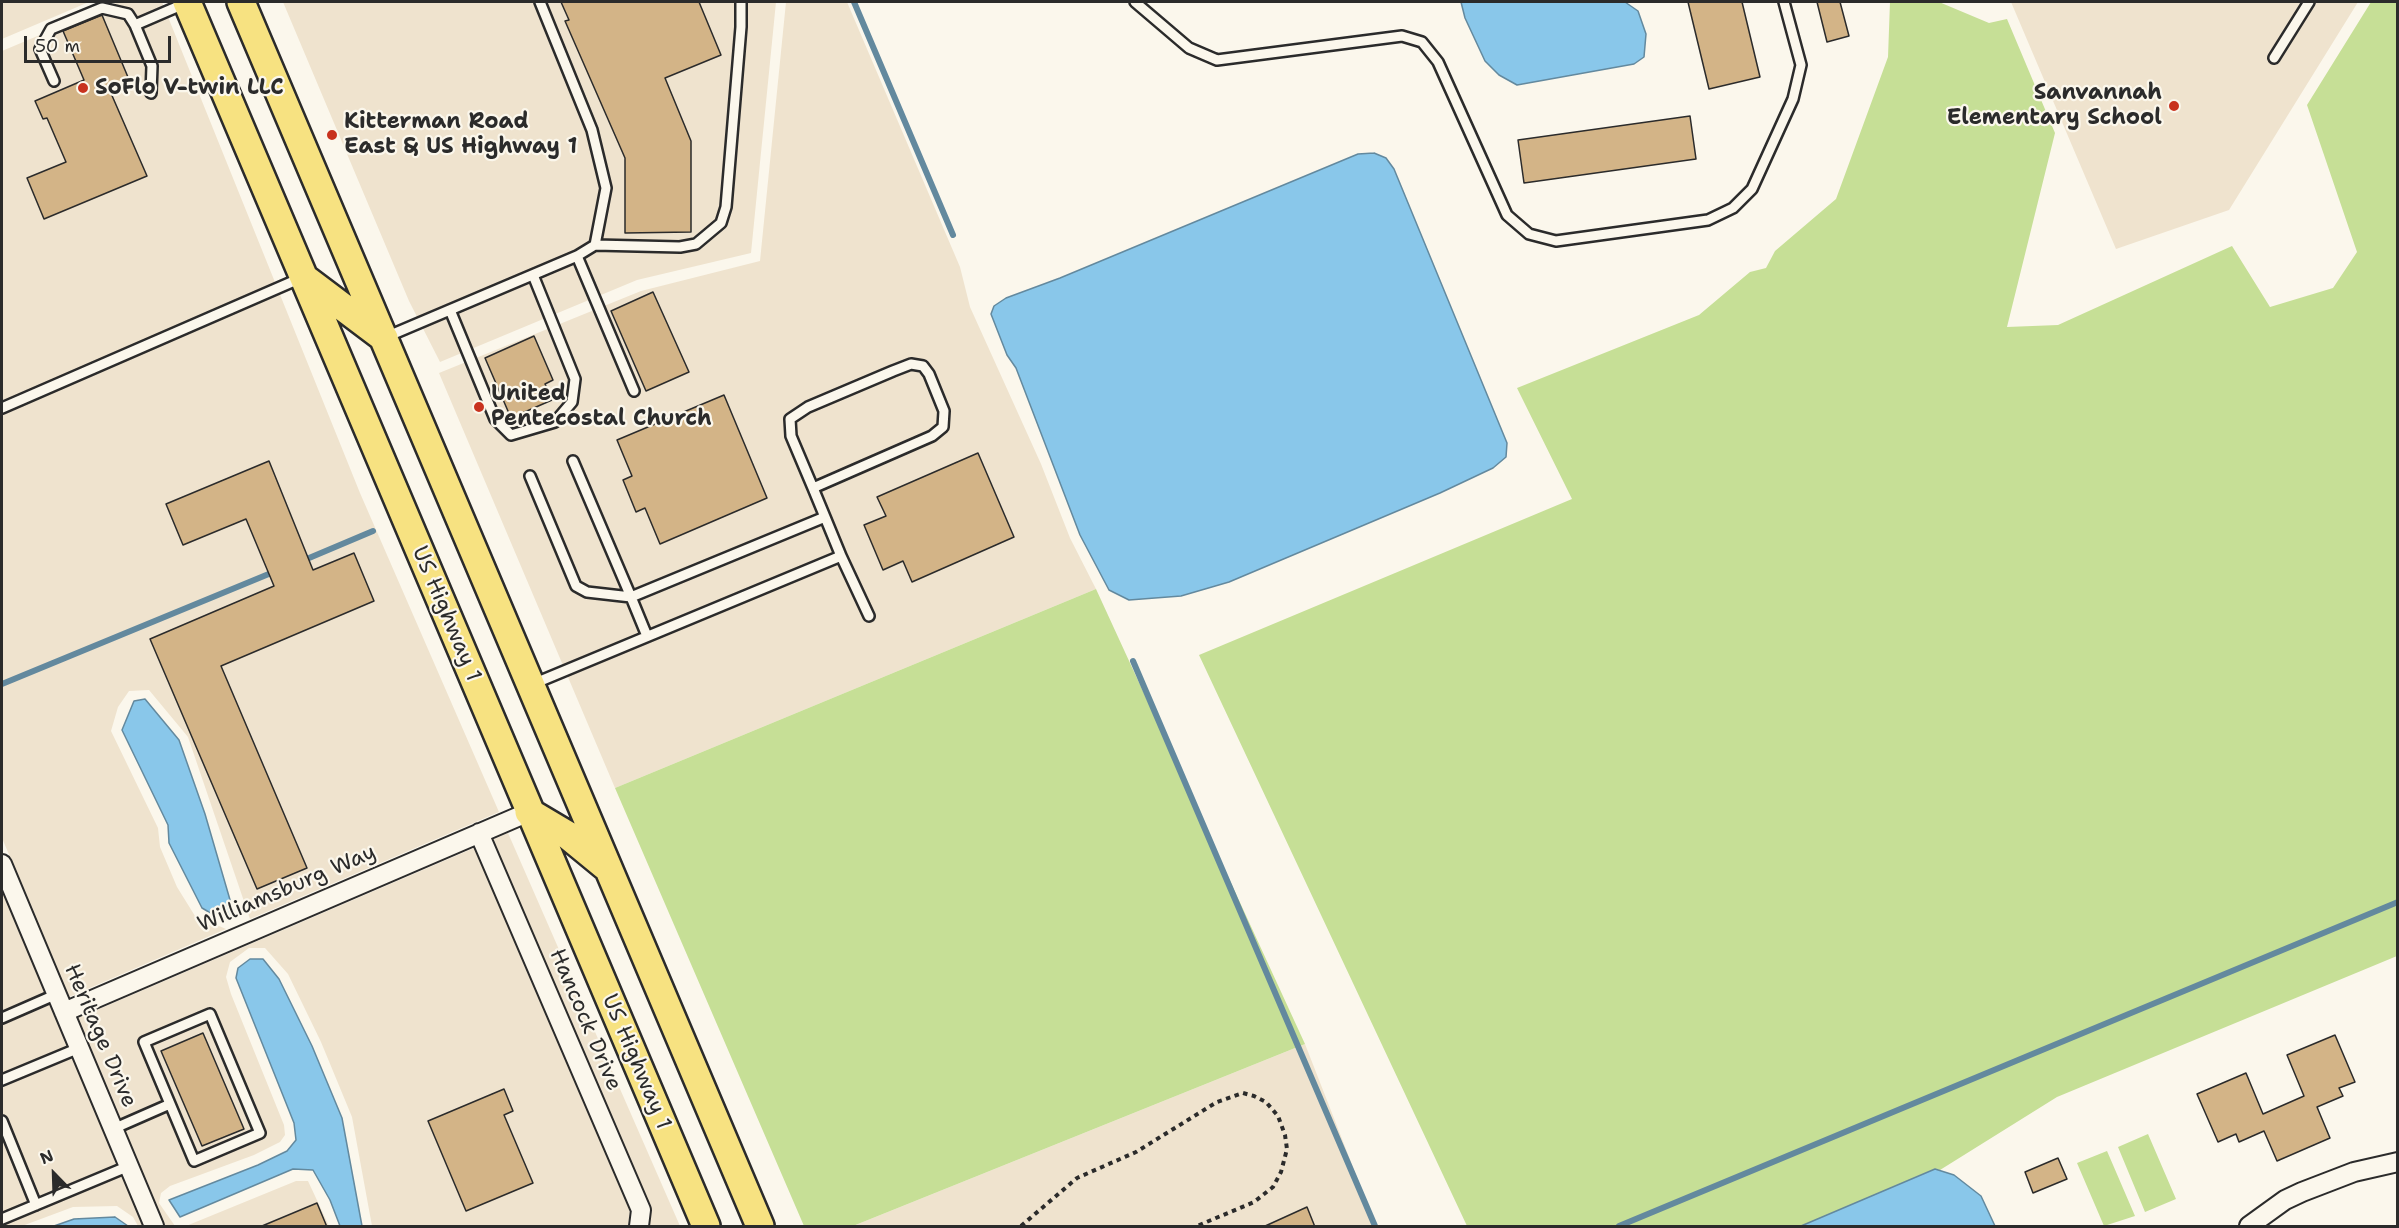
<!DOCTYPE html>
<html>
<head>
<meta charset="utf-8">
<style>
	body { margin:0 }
	#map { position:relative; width:2399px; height:1228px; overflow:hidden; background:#fbf7ec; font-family:"Shantell Sans",sans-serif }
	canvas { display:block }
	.frame { position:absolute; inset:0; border:3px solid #2b2b2b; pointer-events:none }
	.north { position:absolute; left:24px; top:1144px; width:60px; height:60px; -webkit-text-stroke:4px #fbf7ec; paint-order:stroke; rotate:337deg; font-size:16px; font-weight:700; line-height:24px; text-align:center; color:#2b2b2b }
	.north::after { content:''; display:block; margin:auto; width:21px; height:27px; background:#2b2b2b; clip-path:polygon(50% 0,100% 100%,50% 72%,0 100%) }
	.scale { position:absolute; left:24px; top:36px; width:147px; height:27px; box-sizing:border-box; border:3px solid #2b2b2b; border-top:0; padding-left:8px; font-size:18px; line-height:21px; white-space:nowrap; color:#2b2b2b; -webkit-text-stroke:4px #fbf7ec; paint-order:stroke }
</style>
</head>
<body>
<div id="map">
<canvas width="2399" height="1228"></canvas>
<div class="frame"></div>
<div class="north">N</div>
<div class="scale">50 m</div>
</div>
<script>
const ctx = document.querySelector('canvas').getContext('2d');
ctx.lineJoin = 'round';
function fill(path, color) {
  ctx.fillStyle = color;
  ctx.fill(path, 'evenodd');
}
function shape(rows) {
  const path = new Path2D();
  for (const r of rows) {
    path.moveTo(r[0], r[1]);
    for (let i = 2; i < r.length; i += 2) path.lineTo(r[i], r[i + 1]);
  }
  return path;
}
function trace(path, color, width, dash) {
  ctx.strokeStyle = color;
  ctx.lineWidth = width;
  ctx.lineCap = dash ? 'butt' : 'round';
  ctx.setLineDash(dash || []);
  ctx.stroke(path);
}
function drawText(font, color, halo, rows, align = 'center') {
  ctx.font = font + ' "Shantell Sans",sans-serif';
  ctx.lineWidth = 4.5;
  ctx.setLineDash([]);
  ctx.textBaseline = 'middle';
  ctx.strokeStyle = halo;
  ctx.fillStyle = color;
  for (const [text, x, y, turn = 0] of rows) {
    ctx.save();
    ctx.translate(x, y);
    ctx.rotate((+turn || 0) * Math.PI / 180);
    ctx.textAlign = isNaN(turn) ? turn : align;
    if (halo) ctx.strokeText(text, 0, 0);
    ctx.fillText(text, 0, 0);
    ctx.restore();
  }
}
fill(shape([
	[2,2,89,2,2,39],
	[118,2,162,2,360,493,499,812,250,919,188,737,149,690,129,691,118,707,111,731,158,828,160,847,177,887,195,916,209,925,219,926,226,929,69,997,2,838,2,51],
	[283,2,776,2,751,253,637,280,440,362,409,301],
	[786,2,847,2,960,267,970,307,1041,464,1070,538,1096,589,615,788,439,373,641,291,760,261],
	[2011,2,2358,2,2229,210,2116,249],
	[508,833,680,1226,650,1226,650,1206,492,840],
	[474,848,630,1211,628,1226,372,1226,352,1117,321,1042,288,974,265,948,249,948,230,962,226,977,231,994,284,1125,285,1135,280,1142,254,1155,170,1186,161,1193,159,1203,175,1226,165,1226,78,1018],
	[2,890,55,1016,143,1226,138,1226,133,1217,117,1206,73,1207,22,1226,2,1226],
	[1305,1044,1376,1226,853,1226],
	[296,1181,308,1181,329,1226,186,1226]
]), '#efe3ce');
fill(shape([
	[1890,2,1939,2,1989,23,2007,19,2055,133,2007,327,2058,325,2232,246,2270,307,2333,288,2357,252,2307,105,2371,2,2397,2,2397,956,2057,1097,1940,1170,1935,1169,1801,1226,1467,1226,1199,655,1572,499,1517,388,1699,315,1750,272,1766,268,1775,251,1836,199,1888,57],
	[1096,589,1305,1044,853,1226,804,1226,615,788],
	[2148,1134,2176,1199,2145,1212,2118,1147],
	[2107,1151,2135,1216,2104,1226,2077,1163]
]), '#c6df96');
const water = shape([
	[1461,2,1625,2,1638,11,1646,34,1644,57,1634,64,1517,85,1499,75,1485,61,1465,18,1461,2],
	[1374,153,1386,158,1394,169,1507,443,1506,457,1493,468,1440,493,1229,582,1181,596,1129,600,1109,590,1080,535,1016,368,1007,355,991,314,994,306,1006,298,1060,278,1358,154,1374,153],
	[145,699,179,740,205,814,235,917,227,918,220,913,214,915,202,908,169,843,168,825,122,730,134,701,145,699],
	[250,959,263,959,279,979,312,1046,342,1118,362,1226,340,1226,330,1200,313,1170,293,1169,180,1217,169,1200,258,1165,287,1151,296,1140,294,1123,236,978,238,968,250,959],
	[1935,1169,1954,1175,1981,1196,1995,1226,1801,1226,1935,1169],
	[115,1217,128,1226,54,1226,74,1219,115,1217]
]);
fill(water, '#89c7ea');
trace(water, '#63899e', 1.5);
trace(shape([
	[854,2,953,235],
	[302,561,373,531],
	[1133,661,1375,1226],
	[2,684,276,571],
	[1619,1226,2398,902]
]), '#63899e', 6);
const building = shape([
	[561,2,699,2,721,55,665,78,691,141,691,232,625,233,625,158,565,21,569,20,561,2],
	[1688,2,1742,2,1760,77,1709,89,1688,2],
	[1817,2,1840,2,1849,36,1827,42,1817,2],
	[102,15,130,82,110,91,147,176,44,219,27,178,66,162,47,118,43,119,35,101,84,80,63,31,102,15],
	[1690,116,1696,159,1524,183,1518,140,1690,116],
	[653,292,689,372,646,391,611,311,653,292],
	[534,336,553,380,545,384,552,400,511,418,485,358,534,336],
	[724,395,767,498,660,544,645,508,636,512,623,480,632,476,617,440,724,395],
	[978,453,1014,537,912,582,903,561,883,570,864,525,886,516,877,497,978,453],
	[269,461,313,570,354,553,374,601,221,666,307,868,257,889,150,639,274,586,246,519,183,545,166,504,269,461],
	[203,1033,244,1129,202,1146,161,1051,203,1033],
	[2335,1035,2355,1082,2339,1088,2343,1096,2317,1107,2330,1138,2277,1161,2264,1131,2239,1142,2236,1134,2218,1142,2197,1094,2246,1073,2263,1114,2304,1096,2287,1055,2335,1035],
	[504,1089,513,1111,504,1115,533,1183,466,1211,428,1121,504,1089],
	[2058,1158,2067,1179,2033,1193,2025,1172,2058,1158],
	[317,1203,327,1227,262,1227,262,1226,317,1203],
	[1307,1207,1315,1227,1263,1227,1307,1207]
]);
fill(building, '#d3b487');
trace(building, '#2b2b2b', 1.5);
const lane = shape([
	[1135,2,1189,48,1217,60,1402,36,1422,42,1438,62,1507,215,1529,234,1556,241,1708,220,1733,208,1752,189,1793,99,1801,65,1784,2],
	[2274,58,2309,2],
	[54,81,40,49,51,29,102,8,128,14,135,25],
	[151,93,152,66,135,25,186,3],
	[595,245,680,247,696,244,721,223,726,207,741,27,741,2],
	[577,256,634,391],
	[450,310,495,419,511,435,555,422,572,402,575,379,533,275],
	[386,337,577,256,595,245,606,188,592,130,540,2],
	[2,408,301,278],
	[573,461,631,597,825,517],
	[530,476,576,586,587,592,631,597,647,636],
	[841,556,869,616],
	[533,684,841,556,825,517,813,488,791,436,790,419,808,407,893,371,911,364,923,366,929,374,944,411,943,427,932,436,813,488],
	[210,1014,260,1133,194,1161,144,1042,210,1014],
	[2,1018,57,994],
	[2,1080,79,1048],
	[2,1121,36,1205],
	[113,1129,170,1104],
	[2,1219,129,1166]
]);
const street = shape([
	[479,833,641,1210,639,1226],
	[2,864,154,1226],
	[64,1012,529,812],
	[2249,1226,2285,1200,2302,1192,2354,1172,2398,1162]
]);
const primary = shape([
	[187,2,706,1226],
	[241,2,760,1226],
	[307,280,384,338],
	[529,812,566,834,605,866]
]);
trace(lane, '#2b2b2b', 14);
trace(street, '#2b2b2b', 22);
trace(primary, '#2b2b2b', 32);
trace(shape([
	[1021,1226,1077,1178,1136,1152,1217,1102,1243,1093,1254,1096,1266,1102,1278,1116,1285,1135,1287,1149,1281,1172,1273,1187,1254,1202,1197,1226]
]), '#2b2b2b', 4, [4.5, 4.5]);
trace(lane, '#fbf7ec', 9);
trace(street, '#fbf7ec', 18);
trace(primary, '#f7e281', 27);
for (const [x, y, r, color] of [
	[83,88,6,"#c8321e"],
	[2174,106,6,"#c8321e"],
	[332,135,6,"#c8321e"],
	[479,407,6,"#c8321e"]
]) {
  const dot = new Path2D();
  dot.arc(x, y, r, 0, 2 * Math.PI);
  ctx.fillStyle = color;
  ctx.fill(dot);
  trace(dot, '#fbf7ec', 2);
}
drawText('bold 22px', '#2b2b2b', '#fbf7ec', [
	["SoFlo V-twin LLC",95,88],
	["Sanvannah",2162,93,"right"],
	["Elementary School",2162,118,"right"],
	["Kitterman Road",344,122],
	["East & US Highway 1",344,147],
	["United",491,394],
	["Pentecostal Church",491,419]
], 'left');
drawText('22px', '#2b2b2b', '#fbf7ec', [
	["US Highway 1",446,614,67],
	["Williamsburg Way",287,889,-23],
	["Hancock Drive",585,1020,67],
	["Heritage Drive",100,1036,67],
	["US Highway 1",636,1062,67]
]);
</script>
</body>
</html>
